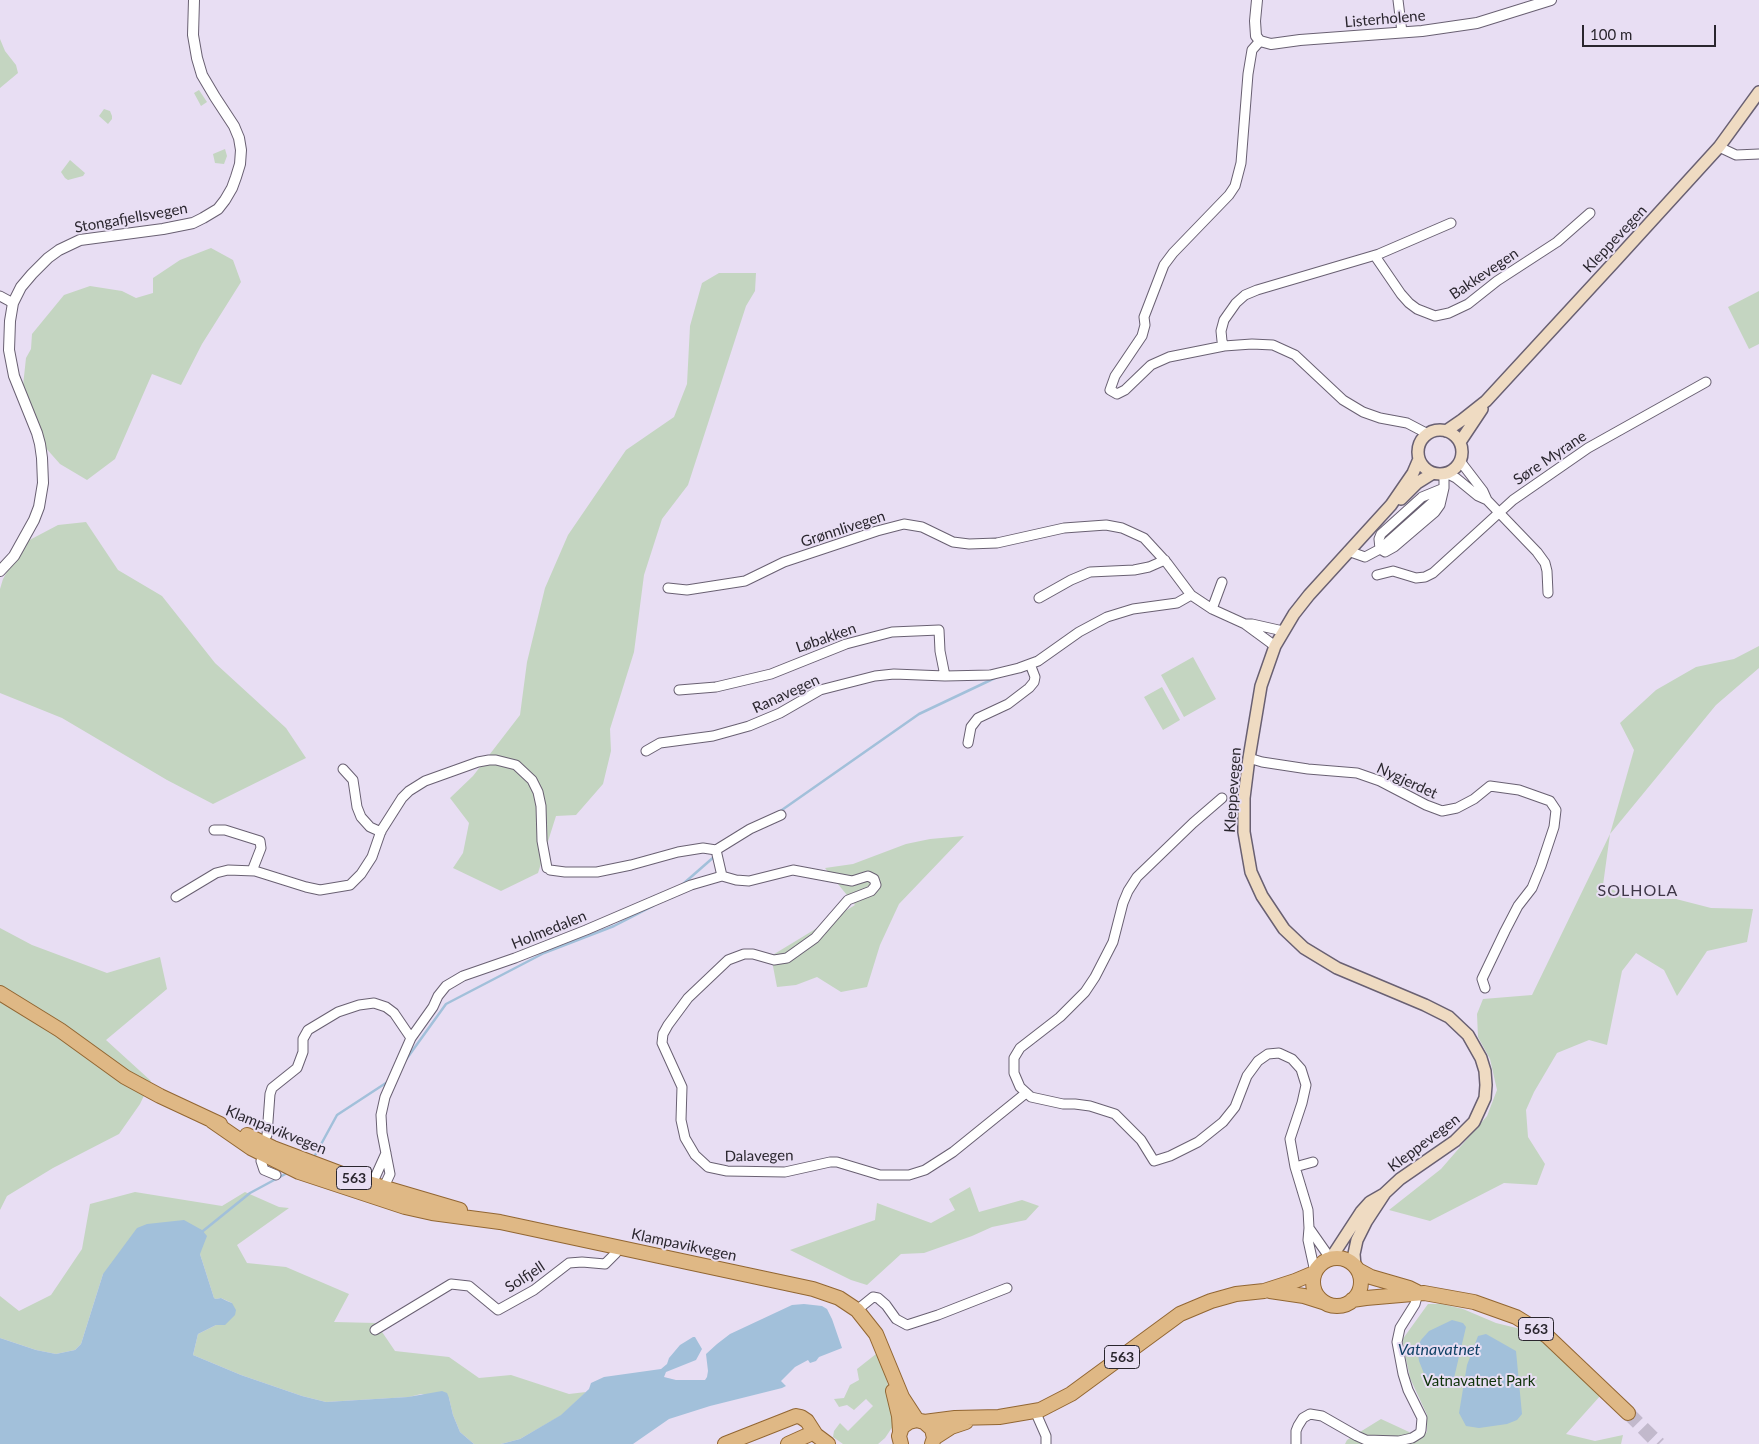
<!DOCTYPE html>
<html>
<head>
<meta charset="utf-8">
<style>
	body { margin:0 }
	#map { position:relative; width:1759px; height:1444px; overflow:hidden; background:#e8def3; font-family:Lato,sans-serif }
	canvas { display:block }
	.scale { position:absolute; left:1582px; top:25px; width:134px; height:22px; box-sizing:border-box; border:2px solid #2a262e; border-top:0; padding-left:6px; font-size:15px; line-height:18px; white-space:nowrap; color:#2a262e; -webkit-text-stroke:4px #e8def3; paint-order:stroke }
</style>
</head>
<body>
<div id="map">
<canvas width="1759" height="1444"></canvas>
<div class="scale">100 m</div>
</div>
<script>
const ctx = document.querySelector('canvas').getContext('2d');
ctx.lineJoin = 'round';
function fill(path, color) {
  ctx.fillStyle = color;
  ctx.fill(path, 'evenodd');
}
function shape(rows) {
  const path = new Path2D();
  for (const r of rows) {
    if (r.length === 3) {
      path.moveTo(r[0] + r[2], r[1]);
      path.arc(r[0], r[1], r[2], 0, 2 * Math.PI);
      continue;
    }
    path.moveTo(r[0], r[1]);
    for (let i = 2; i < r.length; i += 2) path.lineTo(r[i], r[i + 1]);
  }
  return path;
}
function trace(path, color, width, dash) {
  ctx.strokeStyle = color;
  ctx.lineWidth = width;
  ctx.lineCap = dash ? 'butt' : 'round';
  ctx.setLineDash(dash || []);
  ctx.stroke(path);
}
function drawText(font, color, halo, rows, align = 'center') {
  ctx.font = font + ' Lato,sans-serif';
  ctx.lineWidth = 4;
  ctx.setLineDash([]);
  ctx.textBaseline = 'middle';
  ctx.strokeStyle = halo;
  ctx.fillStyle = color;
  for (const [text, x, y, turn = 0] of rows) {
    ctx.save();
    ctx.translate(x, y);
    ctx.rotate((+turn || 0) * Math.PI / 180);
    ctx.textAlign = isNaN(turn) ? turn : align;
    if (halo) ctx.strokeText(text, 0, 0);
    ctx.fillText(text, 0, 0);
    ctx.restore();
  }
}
fill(shape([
	[0,39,5,51,16,65,18,73,0,88],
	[199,90,207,102,201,106,194,93],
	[104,109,110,111,112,116,112,119,108,124,99,116],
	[225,149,227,156,224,164,215,163,213,154],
	[70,160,85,173,83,176,68,180,65,178,61,172],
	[211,248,233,260,241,282,202,344,181,385,152,374,115,459,87,480,60,464,37,438,23,386,26,358,31,349,32,334,64,295,90,286,122,291,136,298,153,293,153,278,180,260],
	[719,273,756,273,755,291,746,306,688,485,662,519,644,575,634,652,610,729,611,751,603,784,576,815,556,816,538,873,501,891,453,868,463,853,469,823,450,798,473,776,520,715,527,662,545,588,568,535,626,450,674,417,687,384,690,326,702,283],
	[1759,291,1759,344,1749,349,1728,307],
	[86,522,118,570,162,596,215,663,286,728,306,758,213,804,167,780,62,718,0,693,0,589,3,579,22,544,58,525],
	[1759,646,1759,668,1716,705,1610,834,1603,885,1632,899,1676,899,1711,908,1753,909,1747,942,1707,951,1677,996,1664,970,1636,953,1622,971,1607,1045,1589,1040,1557,1053,1534,1092,1526,1110,1528,1137,1545,1164,1537,1185,1504,1183,1430,1221,1389,1210,1441,1169,1487,1116,1497,1090,1490,1059,1478,1037,1477,1014,1483,999,1532,995,1610,834,1634,750,1620,723,1656,690,1696,667,1734,659],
	[1193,657,1216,699,1184,717,1161,675],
	[1162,687,1180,720,1163,730,1144,697],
	[964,836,899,904,880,945,867,987,841,992,817,977,796,985,777,987,771,956,855,905,825,868,853,864,906,844,930,839],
	[0,928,32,945,107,973,160,957,167,989,106,1040,151,1081,140,1104,119,1134,53,1168,7,1196,0,1210],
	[970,1187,979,1212,1022,1200,1039,1206,1026,1220,992,1227,972,1236,924,1253,901,1254,867,1285,851,1280,790,1250,875,1220,877,1203,931,1223,955,1210,949,1199],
	[135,1192,222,1206,245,1192,279,1207,289,1208,237,1245,247,1263,286,1267,349,1294,334,1322,376,1323,395,1351,449,1357,479,1378,511,1375,569,1394,586,1392,562,1415,520,1439,501,1444,474,1444,460,1432,453,1415,449,1398,421,1394,409,1397,326,1402,302,1396,241,1375,193,1355,198,1334,216,1325,232,1303,221,1298,216,1299,214,1298,200,1254,103,1274,81,1344,75,1350,56,1354,36,1350,0,1338,0,1296,19,1311,51,1295,82,1249,90,1204],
	[1428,1304,1442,1304,1463,1309,1496,1323,1529,1331,1554,1350,1601,1395,1566,1434,1595,1441,1623,1435,1621,1444,1345,1444,1347,1440,1381,1419,1420,1437,1427,1432,1427,1415,1410,1378,1402,1340],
	[876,1354,879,1354,891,1395,894,1419,893,1426,885,1438,878,1444,843,1444,833,1437,834,1431,840,1423,848,1431,873,1406,866,1399,854,1410,847,1405,839,1407,834,1399,844,1398,850,1385,859,1380,857,1369]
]), '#c4d5c1');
fill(shape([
	[184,1220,202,1230,207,1236,200,1254,214,1298,216,1299,221,1298,227,1301,232,1303,236,1310,235,1315,225,1325,216,1325,198,1334,193,1355,241,1375,302,1396,326,1402,408,1397,442,1391,447,1393,449,1398,453,1415,460,1432,474,1444,0,1444,0,1338,36,1350,56,1354,75,1350,81,1344,103,1274,137,1228,147,1224],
	[804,1304,822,1306,827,1309,832,1319,842,1348,819,1357,816,1361,810,1363,808,1360,795,1367,781,1381,786,1386,782,1388,710,1406,669,1419,633,1444,501,1444,520,1439,561,1415,589,1389,591,1383,604,1377,661,1369,667,1364,669,1358,680,1345,693,1337,695,1337,702,1349,696,1360,666,1372,664,1377,676,1380,705,1380,707,1377,708,1371,706,1354,717,1344,730,1334,792,1305],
	[1452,1320,1463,1323,1466,1327,1454,1378,1450,1388,1433,1386,1425,1376,1419,1361,1417,1348,1421,1340,1429,1331],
	[1486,1334,1516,1351,1522,1414,1517,1420,1507,1424,1479,1428,1466,1426,1459,1413,1467,1365,1478,1336]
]), '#a2c0da');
trace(shape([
	[779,812,919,714,995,678],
	[683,884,715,856],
	[405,1061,446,1004,544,953,614,926,653,906],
	[313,1159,337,1115,389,1081],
	[203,1231,250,1193,289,1172]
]), '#a2c0da', 2.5);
trace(shape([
	[1628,1413,1659,1444]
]), '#c2b9cc', 14, [14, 7]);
const minor = shape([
	[1398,0,1402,32],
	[1260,41,1252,50,1248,74,1241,163,1235,186,1229,195,1173,253,1164,265,1144,317,1145,325,1142,336,1115,376,1110,390,1117,394,1125,390,1151,365,1169,357,1224,346,1252,344,1273,345,1295,355,1343,400,1363,412,1380,418,1407,423,1428,434],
	[1719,147,1736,155,1759,154],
	[1375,256,1401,294,1409,303,1417,309,1435,316,1449,313,1468,304,1497,281,1557,242,1590,213],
	[0,296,13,303],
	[1224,346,1222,341,1221,331,1224,320,1236,303,1245,295,1257,290,1379,254,1451,223],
	[1460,461,1483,491,1487,500],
	[1446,473,1456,478,1478,496,1487,500,1537,552,1545,563,1547,571,1548,593],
	[1444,488,1440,505,1435,512,1394,547,1385,552,1380,549,1379,539,1381,534,1422,497,1444,488],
	[1348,551,1365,557,1380,549,1435,500,1444,488,1444,474],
	[1377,575,1393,571,1416,578,1425,577,1433,573,1513,500,1588,448,1706,382],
	[668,588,687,590,745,581,784,562,877,531,904,524,922,527,953,542,969,544,997,543,1064,528,1106,525,1122,528,1144,538,1167,563,1191,595,1212,609,1245,624,1275,646],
	[1039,598,1071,580,1090,572,1134,570,1149,567,1165,560],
	[1212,609,1222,582],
	[1245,624,1252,624,1283,631],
	[679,690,716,687,771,674,846,644,892,632,939,630,940,651,945,676],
	[968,743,971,727,978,718,1008,704,1029,688,1034,682,1035,677,1030,664],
	[646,751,660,743,713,736,749,726,780,713,820,690,875,676,894,674,945,676,990,675,1019,668,1038,661,1079,632,1107,617,1133,609,1177,603,1191,595],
	[1249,758,1262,762,1308,769,1357,773,1380,781,1426,805,1442,811,1457,808,1474,799,1490,786,1519,790,1550,801,1556,810,1554,827,1541,866,1532,888,1518,906,1505,931,1482,979,1485,988],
	[343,769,353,780,357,807,361,817,370,827,381,832],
	[1222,798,1193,823,1137,877,1128,891,1123,903,1113,942,1095,977,1085,992,1060,1017,1020,1048,1014,1058,1014,1073,1020,1087,1031,1097,1063,1104,1075,1104,1090,1106,1115,1114,1141,1140,1154,1161,1170,1156,1198,1142,1223,1122,1235,1107,1247,1076,1258,1061,1268,1054,1279,1053,1292,1059,1301,1069,1306,1085,1302,1103,1290,1139,1295,1167,1308,1210,1309,1228,1308,1240,1315,1272],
	[214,830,225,830,260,841,261,848,252,871],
	[716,850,750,829,781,815],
	[722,876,736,880,749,881,793,870,852,881,868,876,874,879,876,885,871,891,848,900,815,938,787,958,774,960,753,954,744,954,728,960,688,998,668,1025,663,1034,662,1043,682,1087,681,1120,685,1138,695,1155,708,1167,727,1171,785,1172,830,1162,837,1162,880,1175,909,1175,925,1170,953,1152,1026,1093],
	[176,897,216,873,228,870,255,871,306,887,320,890,350,885,361,874,372,857,381,831,402,798,409,791,425,781,478,762,489,760,496,760,516,765,532,780,538,792,541,806,542,841,547,868],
	[267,1135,270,1094,272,1088,297,1068,303,1052,303,1039,308,1030,338,1012,359,1005,374,1003,386,1007,394,1013,411,1038],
	[261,1161,264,1170,276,1175],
	[1295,1167,1313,1162],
	[373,1187,372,1184,386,1153],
	[382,1191,390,1174,382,1133,381,1115,385,1097,411,1038,433,1007,438,996,446,986,463,976,515,958,586,930,691,885,722,876,716,850,703,848,678,852,631,865,597,872,565,872,550,870],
	[1309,1228,1330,1258],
	[857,1310,873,1297,878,1298,886,1305,896,1319,907,1325,938,1315,1007,1288],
	[375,1330,451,1284,469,1286,498,1310,534,1290,569,1263,582,1262,605,1264,616,1253],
	[1035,1411,1046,1436,1046,1444],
	[1296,1444,1296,1431,1298,1426,1303,1418,1310,1414,1322,1416,1357,1436,1366,1440,1399,1441,1412,1438,1420,1433,1421,1430,1422,1418,1408,1390,1403,1374,1397,1342,1400,1328,1415,1304,1418,1293]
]);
const tertiary = shape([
	[1257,0,1255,21,1256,36,1260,41,1271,44,1300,40,1422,31,1477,23,1551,0],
	[0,571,14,556,34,520,39,507,43,483,42,458,40,444,37,433,14,376,9,350,10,321,13,303,21,287,32,274,48,258,59,250,80,240,163,229,193,223,203,218,218,209,225,200,232,188,236,177,240,164,241,150,239,138,234,126,215,97,202,75,197,58,193,35,194,0]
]);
const secondary = shape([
	[1440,452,22],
	[1446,431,1462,420,1486,401,1616,260,1719,147,1759,92],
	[1460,442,1482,409],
	[1401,499,1417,483,1433,473],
	[1331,1258,1361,1212,1370,1202,1384,1194],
	[1355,1266,1354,1254,1357,1240,1366,1222,1385,1193,1400,1179,1455,1141,1474,1122,1485,1098,1486,1085,1485,1071,1481,1058,1468,1035,1449,1017,1425,1005,1337,968,1304,948,1284,929,1262,896,1251,872,1244,832,1244,798,1249,758,1261,686,1275,646,1294,614,1309,595,1391,505,1413,473,1419,459]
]);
const primary = shape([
	[0,993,60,1030,125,1077,160,1096,220,1124],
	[212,1121,251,1148,299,1172,405,1207,432,1213,500,1222,813,1289,839,1298,857,1310,876,1334,902,1397,917,1420],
	[247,1135,273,1148,358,1180,460,1210],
	[1337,1282,24],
	[1358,1270,1371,1277,1409,1288,1417,1292],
	[1270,1291,1304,1296,1323,1302],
	[1352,1300,1366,1298,1424,1293,1474,1302,1516,1317,1547,1336,1628,1413],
	[893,1391,899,1416,900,1431],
	[924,1422,955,1418,999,1417,1040,1410,1071,1394,1180,1314,1211,1301,1236,1294,1264,1291,1295,1281,1314,1273],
	[934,1438,951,1427,966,1422],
	[725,1444,796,1416,801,1417,807,1421,816,1435,828,1444],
	[788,1444,808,1435,813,1431],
	[901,1444,899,1436,902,1427,909,1422,917,1420,924,1422,932,1429,934,1438,932,1444]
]);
trace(minor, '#696072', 11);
trace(tertiary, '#696072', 12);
trace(secondary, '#696072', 14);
trace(primary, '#926632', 16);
trace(minor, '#fff', 9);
trace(tertiary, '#fff', 10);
trace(secondary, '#efdbc2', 11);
trace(primary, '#dfb885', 14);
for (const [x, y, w] of [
	[354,1178,35],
	[1536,1329,35],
	[1122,1357,35]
]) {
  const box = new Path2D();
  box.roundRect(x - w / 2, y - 11.5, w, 23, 4);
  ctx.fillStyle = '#e8def3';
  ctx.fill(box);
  trace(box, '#2a262e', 1);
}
drawText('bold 14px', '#2a262e', null, [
	["563",354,1178],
	["563",1536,1329],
	["563",1122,1357]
]);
drawText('15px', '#2a262e', '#e8def3', [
	["Listerholene",1385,19,-5],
	["Stongafjellsvegen",131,218,-10],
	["Kleppevegen",1615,239,-47],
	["Bakkevegen",1484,274,-34],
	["Søre Myrane",1550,458,-34],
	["Grønnlivegen",843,529,-18],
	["Løbakken",826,638,-19],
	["Ranavegen",786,694,-25],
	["Nygjerdet",1407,781,25],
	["Kleppevegen",1233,790,-86],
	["Holmedalen",549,930,-22],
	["Klampavikvegen",276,1130,22],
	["Kleppevegen",1424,1143,-37],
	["Dalavegen",759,1156,-1],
	["Klampavikvegen",684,1245,12],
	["Solfjell",525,1277,-33]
]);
drawText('15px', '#0e3208', '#e8def3', [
	["Vatnavatnet Park",1479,1381]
]);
ctx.letterSpacing = '1px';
drawText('16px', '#3f3748', '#e8def3', [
	["SOLHOLA",1638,891]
]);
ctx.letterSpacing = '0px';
drawText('italic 16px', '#104165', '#e8def3', [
	["Vatnavatnet",1439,1350]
]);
</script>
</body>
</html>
